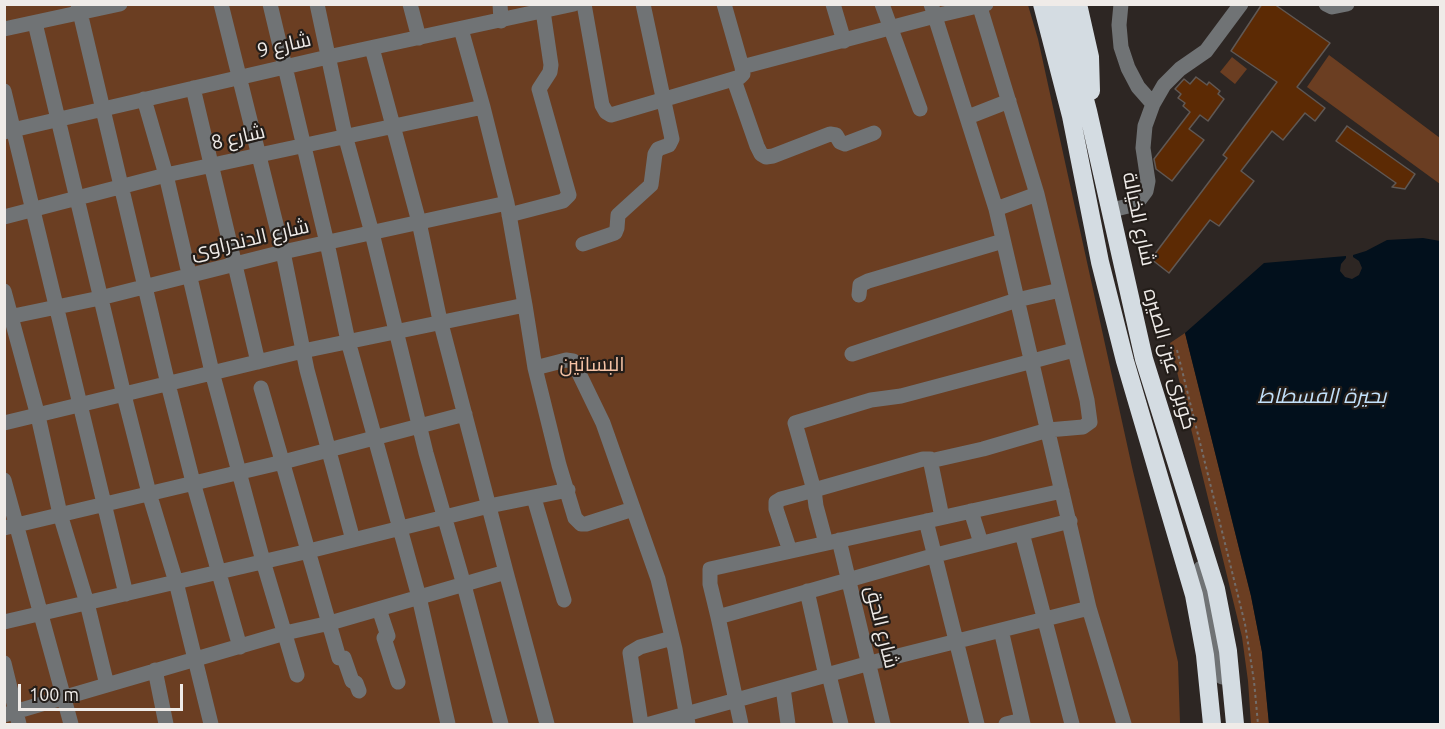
<!DOCTYPE html>
<html>
<head>
<meta charset="utf-8">
<style>
	body { margin:0 }
	#map { position:relative; width:1445px; height:729px; overflow:hidden; background:#2d2623; font-family:Ubuntu,sans-serif }
	canvas { display:block }
	.frame { position:absolute; inset:0; border:6px solid #efebe8; pointer-events:none }
	.scale { position:absolute; left:18px; top:684px; width:165px; height:27px; box-sizing:border-box; border:3px solid #efebe8; border-top:0; padding-left:8px; font-size:18px; line-height:21px; white-space:nowrap; color:#efebe8; -webkit-text-stroke:4px #231d19; paint-order:stroke }
</style>
</head>
<body>
<div id="map">
<canvas width="1445" height="729"></canvas>
<div class="frame"></div>
<div class="scale">100 m</div>
</div>
<script>
const ctx = document.querySelector('canvas').getContext('2d');
ctx.lineJoin = 'round';
function fill(path, color) {
  ctx.fillStyle = color;
  ctx.fill(path, 'evenodd');
}
function shape(rows) {
  const path = new Path2D();
  for (const r of rows) {
    path.moveTo(r[0], r[1]);
    for (let i = 2; i < r.length; i += 2) path.lineTo(r[i], r[i + 1]);
  }
  return path;
}
function trace(path, color, width, dash) {
  ctx.strokeStyle = color;
  ctx.lineWidth = width;
  ctx.lineCap = dash ? 'butt' : 'round';
  ctx.setLineDash(dash || []);
  ctx.stroke(path);
}
function drawText(font, color, halo, rows, align = 'center') {
  ctx.font = font + ' Ubuntu,Cairo,sans-serif';
  ctx.lineWidth = 4.5;
  ctx.setLineDash([]);
  ctx.textBaseline = 'middle';
  ctx.strokeStyle = halo;
  ctx.fillStyle = color;
  for (const [text, x, y, turn = 0] of rows) {
    ctx.save();
    ctx.translate(x, y);
    ctx.rotate((+turn || 0) * Math.PI / 180);
    ctx.textAlign = isNaN(turn) ? turn : align;
    if (halo) ctx.strokeText(text, 0, 0);
    ctx.fillText(text, 0, 0);
    ctx.restore();
  }
}
fill(shape([
	[4,5,1028,5,1038,39,1132,467,1178,662,1180,724,5,724],
	[1329,55,1440,138,1440,184,1307,87],
	[1232,57,1247,69,1235,84,1220,72],
	[1185,333,1251,596,1262,652,1269,724,1251,724,1248,681,1242,637,1170,343]
]), '#6b3e22');
fill(shape([
	[1423,238,1440,241,1440,724,1269,724,1262,652,1251,596,1185,333,1264,263,1346,256,1346,258,1341,264,1340,271,1345,277,1352,279,1359,275,1362,268,1359,261,1353,257,1353,255,1366,251,1387,240]
]), '#02101c');
const building = shape([
	[1262,4,1274,4,1330,43,1297,87,1325,108,1315,121,1305,113,1283,140,1272,131,1241,171,1254,181,1219,226,1210,220,1169,273,1151,259,1227,158,1223,155,1277,82,1231,51,1262,4],
	[1196,77,1207,85,1209,82,1220,91,1218,94,1224,99,1208,121,1200,115,1189,129,1204,140,1172,181,1156,169,1154,159,1190,112,1183,106,1185,103,1178,98,1181,94,1175,89,1184,79,1190,84,1196,77],
	[1347,126,1415,174,1405,189,1392,187,1396,183,1336,141,1347,126]
]);
fill(building, '#5c2a04');
trace(building, '#605854', 1.5);
trace(shape([
	[1177,350,1245,624,1254,681,1258,724]
]), '#736d6a', 2, [3, 3]);
trace(shape([
	[78,4,168,384,193,482,240,647],
	[221,4,283,252,307,370,353,540],
	[270,4,327,243,348,341,419,597,448,724],
	[317,4,345,135,372,233,426,453,464,585,501,724],
	[410,4,419,38],
	[500,4,501,21],
	[584,4,602,105,606,112,611,115,740,77,743,74,742,67,724,4],
	[833,4,844,41],
	[882,4,920,109],
	[931,4,996,209,1089,608,1124,724],
	[1121,4,1119,25,1121,47,1128,68,1138,87,1153,104],
	[1326,4,1332,7,1347,4],
	[35,23,124,395,149,493,176,582,211,724],
	[4,29,120,4],
	[742,67,935,16,986,4],
	[734,80,757,146,761,154,766,157,773,156,830,134,836,135,840,142,845,144,874,133],
	[193,88,258,362],
	[4,91,126,594],
	[144,99,166,175,212,372,263,561,297,675],
	[968,117,1009,101],
	[4,132,328,57,574,4],
	[996,209,1037,194],
	[1116,209,1132,205,1140,199,1146,191,1148,181,1143,148,1145,126,1153,104,1164,85,1180,69,1206,51,1241,4],
	[509,215,563,201,569,195,539,89,550,72,551,65,543,11],
	[4,217,166,175,483,107],
	[583,244,615,233,617,228,618,215,651,185,655,154,658,149,669,145,672,139,643,4],
	[4,291,38,416,60,514,87,603,107,685],
	[859,295,860,285,868,281,1003,241],
	[525,305,535,368,559,465,575,518,581,524,586,524,633,509],
	[4,318,100,298,283,252,507,203],
	[852,354,1017,300,1060,290],
	[535,368,566,360,573,361,603,423,658,579,675,649,688,724],
	[261,388,339,658,344,658,352,681,356,683,359,691],
	[4,423,303,351,525,305,507,203,483,107,461,29],
	[930,461,983,449,1048,430,1083,427,1090,422,1087,400,1037,194,979,4],
	[4,480,71,724],
	[534,498,564,600],
	[971,511,981,543],
	[926,521,977,724],
	[4,528,283,462,465,414],
	[1022,533,1072,724],
	[839,540,883,724],
	[826,543,816,506,814,490,923,459,930,459,942,517],
	[790,551,776,509,776,502,781,499,814,490,795,423,871,400,901,396,1074,350],
	[1201,568,1212,614,1222,677],
	[506,572,547,724],
	[807,591,826,676],
	[379,609,388,636,384,638,398,682],
	[718,617,710,584,710,569,1062,491],
	[4,622,309,551,489,506,568,490],
	[1001,630,1023,724],
	[4,663,19,724],
	[155,670,166,724],
	[829,675,841,724],
	[783,688,788,724],
	[4,715,285,633,330,623,506,572,439,316,419,222,372,48],
	[641,724,630,653,640,647,672,638],
	[650,724,870,663,1089,608],
	[741,724,718,617,936,555,1070,521],
	[1006,724,1022,720]
]), '#707375', 15);
trace(shape([
	[1042,4,1071,116,1100,262,1125,361,1194,595,1205,655,1212,724],
	[1060,4,1088,111,1144,359,1216,589,1228,651,1235,724],
	[1078,4,1090,57,1091,91]
]), '#d4dce2', 18);
drawText('20px', '#efebe8', '#231d19', [
	["شارع 9",284,45,-13],
	["شارع 8",238,137,-13],
	["شارع الخيالة",1139,219,78],
	["شارع الدندراوى",250,239,-13],
	["كوبرى عين الصيره",1170,359,74],
	["شارع الحق",882,627,76]
]);
drawText('20px', '#f4c2a5', '#231d19', [
	["البساتين",592,364]
]);
drawText('italic 21px', '#c2e0f9', '#231d19', [
	["بحيرة الفسطاط",1322,396]
]);
</script>
</body>
</html>
